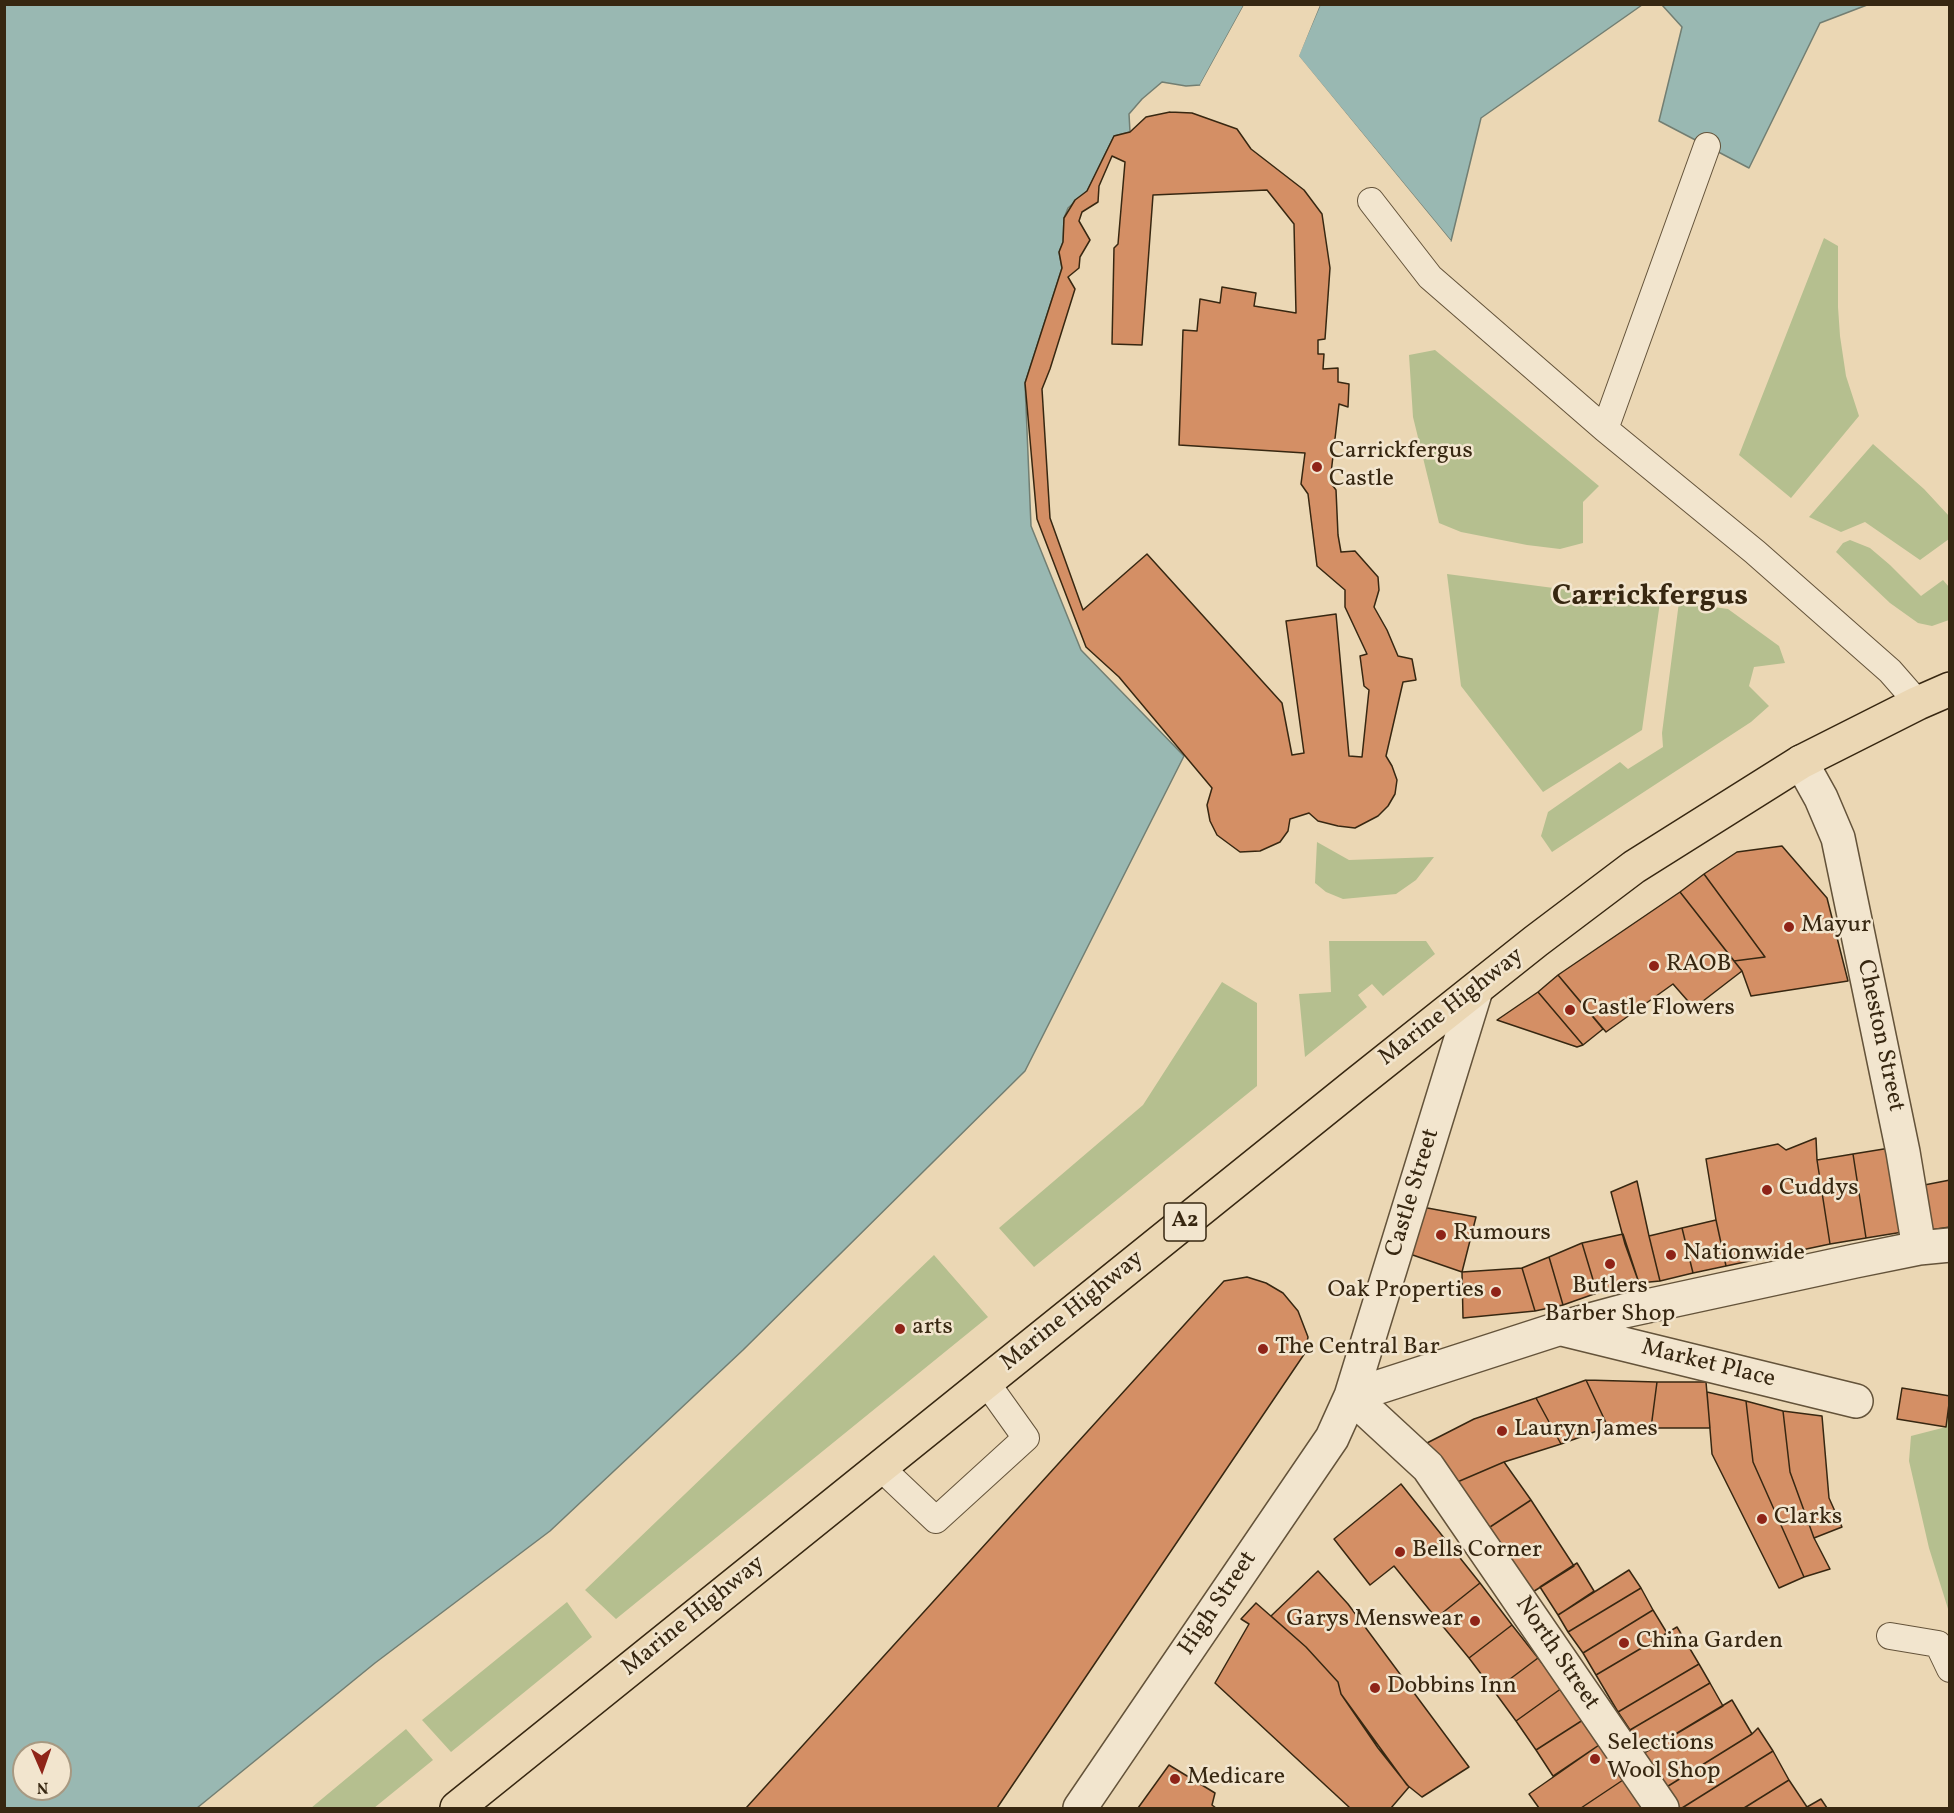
<!DOCTYPE html>
<html>
<head>
<meta charset="utf-8">
<style>
	body { margin:0 }
	#map { position:relative; width:1954px; height:1813px; overflow:hidden; background:#ebd7b4; font-family:Vollkorn,serif }
	canvas { display:block }
	.frame { position:absolute; inset:0; border:6px solid #372711; pointer-events:none }
	.north { position:absolute; left:12px; top:1741px; width:60px; height:60px; box-sizing:border-box; background:#f2e5ce; border:2px solid #a79982; border-radius:50%; rotate:178deg; font-size:16px; font-weight:700; line-height:24px; text-align:center; color:#372711 }
	.north::after { content:''; display:block; margin:auto; width:21px; height:27px; background:#8f2418; clip-path:polygon(50% 0,100% 100%,50% 72%,0 100%) }
</style>
</head>
<body>
<div id="map">
<canvas width="1954" height="1813"></canvas>
<div class="frame"></div>
<div class="north">N</div>
</div>
<script>
const ctx = document.querySelector('canvas').getContext('2d');
ctx.lineJoin = 'round';
function fill(path, color) {
  ctx.fillStyle = color;
  ctx.fill(path, 'evenodd');
}
function shape(rows) {
  const path = new Path2D();
  for (const r of rows) {
    path.moveTo(r[0], r[1]);
    for (let i = 2; i < r.length; i += 2) path.lineTo(r[i], r[i + 1]);
  }
  return path;
}
function trace(path, color, width, dash) {
  ctx.strokeStyle = color;
  ctx.lineWidth = width;
  ctx.lineCap = dash ? 'butt' : 'round';
  ctx.setLineDash(dash || []);
  ctx.stroke(path);
}
function drawText(font, color, halo, rows, align = 'center') {
  ctx.font = font + ' Vollkorn,serif';
  ctx.lineWidth = 5;
  ctx.setLineDash([]);
  ctx.textBaseline = 'middle';
  ctx.strokeStyle = halo;
  ctx.fillStyle = color;
  for (const [text, x, y, turn = 0] of rows) {
    ctx.save();
    ctx.translate(x, y);
    ctx.rotate((+turn || 0) * Math.PI / 180);
    ctx.textAlign = isNaN(turn) ? turn : align;
    if (halo) ctx.strokeText(text, 0, 0);
    ctx.fillText(text, 0, 0);
    ctx.restore();
  }
}
fill(shape([
	[1824,238,1838,246,1838,307,1840,336,1846,376,1859,416,1791,498,1739,455],
	[1435,350,1599,486,1583,502,1583,543,1560,549,1527,545,1461,532,1439,523,1413,417,1409,355],
	[1873,444,1924,489,1949,516,1949,539,1920,560,1865,522,1841,532,1809,517],
	[1850,540,1870,548,1890,565,1921,596,1943,580,1949,587,1949,620,1932,626,1918,623,1890,603,1836,552,1843,543],
	[1447,574,1660,602,1642,730,1543,792,1461,686],
	[1679,602,1728,609,1779,646,1785,663,1754,667,1749,686,1769,706,1751,722,1552,852,1541,836,1548,812,1620,762,1628,769,1663,747,1662,733],
	[1317,842,1349,860,1434,857,1416,880,1396,894,1343,899,1326,892,1315,883],
	[1329,941,1426,941,1435,954,1383,996,1372,984,1358,995,1367,1007,1305,1057,1299,994,1331,992],
	[1222,982,1257,1003,1257,1086,1034,1267,999,1228,1143,1105],
	[934,1255,988,1317,616,1619,585,1590],
	[1949,1401,1949,1612,1929,1548,1909,1461,1911,1436,1946,1427],
	[567,1602,592,1637,451,1752,422,1720],
	[406,1729,433,1760,374,1808,311,1808]
]), '#b5bf8f');
const water = shape([
	[5,5,1244,5,1200,85,1186,86,1162,82,1142,99,1129,114,1130,132,1114,136,1087,191,1068,208,1064,218,1063,242,1059,252,1062,268,1025,383,1031,526,1081,650,1184,756,1025,1071,743,1350,550,1531,375,1663,197,1808,5,1808,5,5],
	[24,1753,60,1753,60,1789,24,1789,24,1753],
	[1320,5,1642,5,1481,118,1451,241,1298,56,1320,5],
	[1662,5,1867,5,1820,23,1749,168,1659,121,1682,27,1662,5]
]);
fill(water, '#99b8b2');
trace(water, '#727e72', 1.5);
fill(shape([
	[1247,4,1247,6,1202,87,1200,85,1244,5],
	[1317,4,1320,5,1299,56,1451,241,1449,243,1296,57]
]), '#ebd7b4');
const building = shape([
	[1170,112,1192,113,1237,129,1251,149,1304,190,1322,214,1330,268,1325,339,1318,340,1318,354,1324,354,1323,369,1338,368,1338,382,1349,384,1348,407,1339,404,1330,482,1336,490,1338,535,1341,552,1355,551,1378,577,1379,590,1374,607,1387,630,1398,656,1412,659,1416,680,1403,682,1386,756,1392,766,1397,780,1395,794,1388,806,1378,816,1355,828,1338,826,1318,821,1309,813,1290,819,1288,831,1280,842,1260,851,1240,852,1217,835,1210,821,1207,805,1212,788,1119,677,1086,647,1037,519,1025,383,1062,268,1059,252,1063,242,1064,218,1075,200,1087,191,1114,136,1130,132,1146,117,1170,112],
	[1112,156,1125,162,1118,244,1114,248,1112,344,1142,345,1153,195,1267,190,1294,224,1296,313,1254,306,1256,293,1222,287,1220,303,1200,299,1197,331,1183,330,1179,445,1305,453,1301,484,1308,494,1317,566,1345,590,1345,607,1367,654,1360,656,1364,686,1369,690,1362,757,1349,756,1336,614,1286,621,1304,753,1292,755,1282,703,1147,554,1083,610,1050,518,1042,389,1050,369,1075,289,1068,277,1079,268,1080,257,1090,240,1079,221,1082,212,1098,202,1099,186,1112,156],
	[1782,846,1827,898,1848,981,1751,996,1742,971,1734,961,1765,957,1704,874,1737,852,1782,846],
	[1704,874,1765,957,1734,961,1680,892,1704,874],
	[1680,892,1742,971,1694,1008,1673,984,1606,1032,1558,975,1680,892],
	[1558,975,1603,1029,1583,1045,1538,992,1558,975],
	[1538,992,1583,1045,1577,1047,1497,1020,1538,992],
	[1816,1138,1817,1160,1830,1244,1726,1266,1716,1220,1706,1159,1778,1144,1786,1150,1816,1138],
	[1896,1147,1909,1231,1866,1238,1853,1154,1896,1147],
	[1853,1154,1866,1238,1830,1244,1817,1160,1853,1154],
	[1950,1180,1950,1227,1923,1231,1914,1187,1950,1180],
	[1637,1181,1649,1236,1660,1281,1639,1283,1625,1244,1611,1192,1637,1181],
	[1422,1207,1476,1217,1462,1272,1404,1252,1422,1207],
	[1716,1220,1726,1266,1693,1273,1682,1228,1716,1220],
	[1682,1228,1693,1273,1660,1281,1649,1236,1682,1228],
	[1623,1234,1639,1283,1597,1293,1582,1243,1623,1234],
	[1582,1243,1597,1293,1563,1305,1549,1257,1582,1243],
	[1549,1257,1563,1305,1535,1311,1522,1268,1549,1257],
	[1522,1268,1535,1311,1463,1318,1462,1272,1522,1268],
	[1247,1277,1266,1283,1283,1293,1298,1311,1308,1337,1305,1353,997,1808,746,1808,1224,1281,1247,1277],
	[1586,1380,1608,1427,1561,1444,1536,1398,1586,1380],
	[1586,1380,1657,1382,1651,1428,1608,1427,1586,1380],
	[1657,1382,1706,1382,1710,1428,1651,1428,1657,1382],
	[1902,1388,1950,1396,1946,1427,1897,1419,1902,1388],
	[1707,1392,1746,1401,1753,1462,1804,1577,1779,1588,1712,1454,1707,1392],
	[1536,1398,1561,1444,1504,1462,1455,1483,1425,1444,1474,1419,1536,1398],
	[1746,1401,1783,1411,1790,1472,1814,1538,1830,1569,1804,1577,1753,1462,1746,1401],
	[1783,1411,1822,1416,1829,1498,1842,1527,1814,1538,1790,1472,1783,1411],
	[1504,1462,1531,1500,1487,1529,1455,1483,1504,1462],
	[1401,1484,1480,1583,1436,1618,1394,1566,1370,1585,1334,1539,1401,1484],
	[1531,1500,1574,1566,1528,1595,1487,1529,1531,1500],
	[1577,1563,1594,1591,1558,1615,1540,1587,1577,1563],
	[1629,1570,1641,1588,1568,1632,1558,1615,1629,1570],
	[1318,1571,1348,1604,1469,1767,1422,1797,1407,1785,1341,1694,1338,1682,1306,1647,1271,1616,1318,1571],
	[1480,1583,1512,1625,1469,1658,1436,1618,1480,1583],
	[1641,1588,1653,1610,1583,1653,1568,1632,1641,1588],
	[1256,1603,1306,1647,1338,1682,1341,1694,1378,1748,1409,1787,1391,1808,1350,1808,1215,1683,1249,1624,1241,1619,1256,1603],
	[1653,1610,1667,1633,1596,1675,1583,1653,1653,1610],
	[1512,1625,1538,1658,1494,1691,1469,1658,1512,1625],
	[1677,1627,1699,1664,1618,1712,1596,1675,1677,1627],
	[1538,1658,1562,1688,1516,1721,1494,1691,1538,1658],
	[1699,1664,1710,1683,1630,1730,1618,1712,1699,1664],
	[1710,1683,1723,1706,1644,1753,1630,1730,1710,1683],
	[1562,1688,1586,1718,1536,1750,1516,1721,1562,1688],
	[1732,1700,1752,1734,1665,1788,1644,1753,1732,1700],
	[1586,1718,1602,1743,1553,1776,1536,1750,1586,1718],
	[1758,1728,1773,1751,1682,1808,1678,1808,1665,1788,1752,1734,1758,1728],
	[1602,1743,1626,1778,1581,1808,1539,1808,1529,1794,1602,1743],
	[1773,1751,1789,1780,1744,1808,1682,1808,1773,1751],
	[1169,1765,1215,1793,1212,1805,1216,1808,1138,1808,1169,1765],
	[1626,1778,1645,1808,1581,1808,1626,1778],
	[1789,1780,1807,1807,1805,1808,1744,1808,1789,1780],
	[1821,1799,1827,1808,1805,1808,1807,1807,1821,1799]
]);
fill(building, '#d48f65');
trace(building, '#372711', 1.5);
const lane = shape([
	[1371,201,1430,277,1605,429,1755,552,1890,671,1918,703],
	[1605,429,1707,146],
	[880,1467,936,1520,1026,1438,986,1382],
	[1890,1636,1938,1644,1950,1669]
]);
const street = shape([
	[1801,762,1821,798,1838,838,1903,1152,1919,1248],
	[1562,1329,1856,1401],
	[1351,1396,1561,1328,1624,1311,1855,1261,1919,1248,1950,1245],
	[1351,1396,1428,1467,1662,1808],
	[1080,1808,1332,1438,1351,1396,1476,990]
]);
const primary = shape([
	[457,1808,1355,1085,1536,941,1634,867,1801,762,1918,703,1950,689]
]);
trace(lane, '#64533a', 28);
trace(street, '#64533a', 36);
trace(primary, '#372711', 36);
trace(lane, '#f2e5ce', 26);
trace(street, '#f2e5ce', 33);
trace(primary, '#ebd7b4', 33);
for (const [x, y, r, color] of [
	[1317,467,6,"#8f2418"],
	[1789,927,6,"#8f2418"],
	[1654,966,6,"#8f2418"],
	[1570,1010,6,"#8f2418"],
	[1767,1190,6,"#8f2418"],
	[1441,1235,6,"#8f2418"],
	[1671,1255,6,"#8f2418"],
	[1610,1264,6,"#8f2418"],
	[1496,1292,6,"#8f2418"],
	[900,1329,6,"#8f2418"],
	[1263,1349,6,"#8f2418"],
	[1502,1431,6,"#8f2418"],
	[1762,1519,6,"#8f2418"],
	[1400,1552,6,"#8f2418"],
	[1475,1621,6,"#8f2418"],
	[1624,1643,6,"#8f2418"],
	[1375,1688,6,"#8f2418"],
	[1595,1759,6,"#8f2418"],
	[1175,1779,6,"#8f2418"]
]) {
  const dot = new Path2D();
  dot.arc(x, y, r, 0, 2 * Math.PI);
  ctx.fillStyle = color;
  ctx.fill(dot);
  trace(dot, '#f2e5ce', 2);
}
for (const [x, y, w] of [
	[1185,1222,42]
]) {
  const box = new Path2D();
  box.roundRect(x - w / 2, y - 19, w, 38, 4.5);
  ctx.fillStyle = '#f2e5ce';
  ctx.fill(box);
  trace(box, '#372711', 1.5);
}
drawText('bold 22px', '#372711', null, [
	["A2",1185,1222]
]);
drawText('24px', '#372711', '#f2e5ce', [
	["Carrickfergus",1329,453],
	["Castle",1329,481],
	["Mayur",1801,927],
	["RAOB",1666,966],
	["Castle Flowers",1582,1010],
	["Cuddys",1779,1190],
	["Rumours",1453,1235],
	["Nationwide",1683,1255],
	["Butlers",1610,1288,"center"],
	["Barber Shop",1610,1316,"center"],
	["Oak Properties",1484,1292,"right"],
	["arts",912,1329],
	["The Central Bar",1275,1349],
	["Lauryn James",1514,1431],
	["Clarks",1774,1519],
	["Bells Corner",1412,1552],
	["Garys Menswear",1463,1621,"right"],
	["China Garden",1636,1643],
	["Dobbins Inn",1387,1688],
	["Selections",1607,1745],
	["Wool Shop",1607,1773],
	["Medicare",1187,1779]
], 'left');
drawText('24px', '#372711', '#f2e5ce', [
	["Marine Highway",1452,1008,-38],
	["Cheston Street",1879,1036,78],
	["Castle Street",1414,1193,-73],
	["Marine Highway",1073,1312,-39],
	["Market Place",1708,1365,14],
	["High Street",1219,1604,-56],
	["Marine Highway",694,1617,-39],
	["North Street",1556,1654,56]
]);
drawText('bold 30px', '#372711', '#f2e5ce', [
	["Carrickfergus",1650,598]
]);
</script>
</body>
</html>
